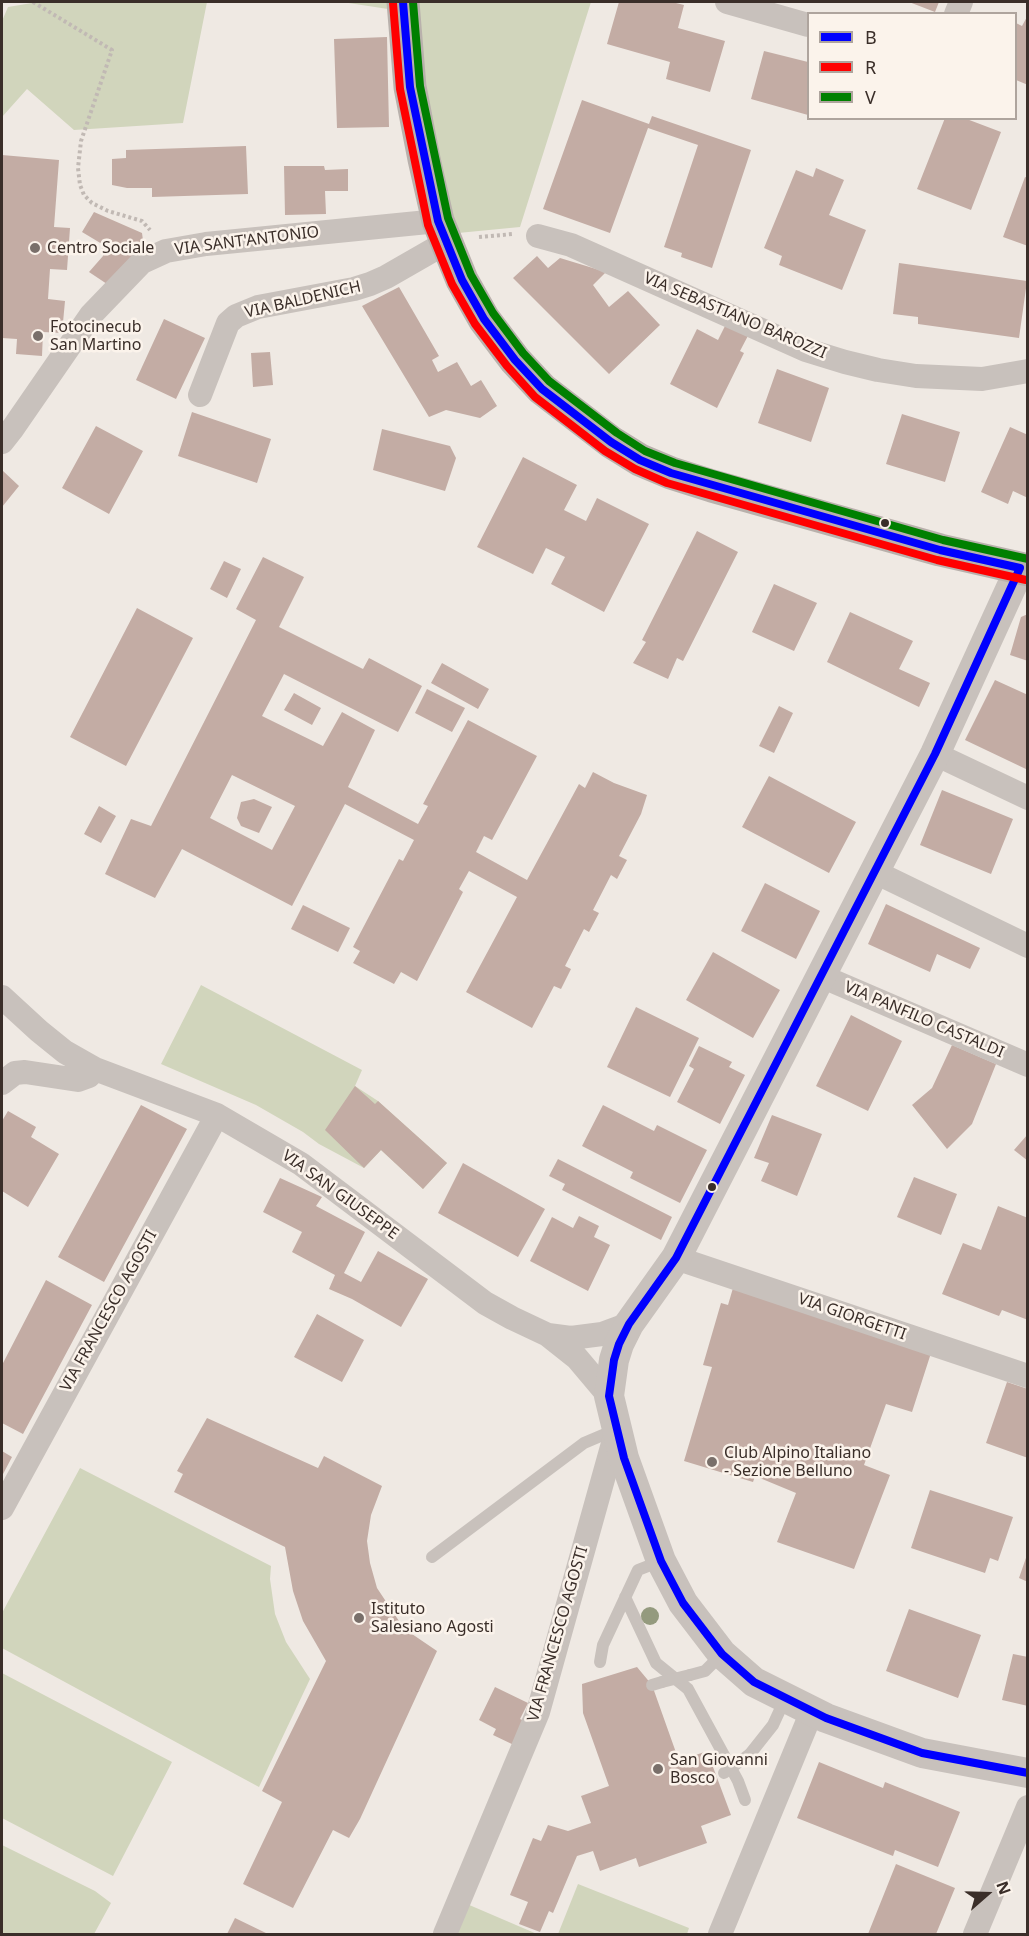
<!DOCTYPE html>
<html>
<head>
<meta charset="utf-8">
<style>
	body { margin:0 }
	#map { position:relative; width:1029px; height:1936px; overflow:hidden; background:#efe9e3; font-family:"Noto Sans",sans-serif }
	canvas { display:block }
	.frame { position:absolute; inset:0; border:3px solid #3a2e29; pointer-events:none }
	.legend { position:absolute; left:807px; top:12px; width:210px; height:108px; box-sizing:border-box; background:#fbf3eb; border:2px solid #aea49d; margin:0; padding:8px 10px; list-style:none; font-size:18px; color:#3a2e29 }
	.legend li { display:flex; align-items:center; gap:12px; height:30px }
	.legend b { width:30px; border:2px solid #aea49d }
	.north { position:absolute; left:957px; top:1864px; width:60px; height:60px; -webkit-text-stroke:4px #fbf3eb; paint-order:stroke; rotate:70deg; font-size:16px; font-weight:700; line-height:24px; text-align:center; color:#3a2e29 }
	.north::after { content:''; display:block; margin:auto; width:21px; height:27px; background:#3a2e29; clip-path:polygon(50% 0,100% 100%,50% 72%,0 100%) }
</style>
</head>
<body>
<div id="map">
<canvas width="1029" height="1936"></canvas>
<div class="frame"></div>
<ul class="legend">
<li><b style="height:8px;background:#00f"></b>B</li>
<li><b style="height:8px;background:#f00"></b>R</li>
<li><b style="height:8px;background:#008000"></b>V</li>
</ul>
<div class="north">N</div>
</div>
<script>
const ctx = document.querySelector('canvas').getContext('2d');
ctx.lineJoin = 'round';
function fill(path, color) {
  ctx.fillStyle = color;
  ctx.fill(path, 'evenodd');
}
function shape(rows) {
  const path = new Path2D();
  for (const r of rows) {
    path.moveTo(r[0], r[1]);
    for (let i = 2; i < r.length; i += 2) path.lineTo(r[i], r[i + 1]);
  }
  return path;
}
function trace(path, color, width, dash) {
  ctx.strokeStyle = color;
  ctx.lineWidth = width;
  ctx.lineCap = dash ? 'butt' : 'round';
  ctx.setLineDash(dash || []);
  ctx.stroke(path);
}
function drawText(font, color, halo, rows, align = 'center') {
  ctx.font = font + ' "Noto Sans",sans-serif';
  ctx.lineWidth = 5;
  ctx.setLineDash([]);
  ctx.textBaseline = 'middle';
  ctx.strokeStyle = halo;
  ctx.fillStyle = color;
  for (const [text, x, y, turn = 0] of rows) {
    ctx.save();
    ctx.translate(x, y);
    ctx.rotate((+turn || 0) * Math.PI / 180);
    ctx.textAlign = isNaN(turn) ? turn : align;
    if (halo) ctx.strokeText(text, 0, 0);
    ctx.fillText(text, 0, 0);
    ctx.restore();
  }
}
fill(shape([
	[38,2,207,2,183,123,74,130,27,89,2,117,2,21,8,7],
	[342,2,591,2,520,227,427,236,388,9],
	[201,985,362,1070,355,1086,378,1101,447,1163,423,1189,381,1150,364,1168,319,1144,303,1132,256,1105,161,1064],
	[80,1468,271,1566,270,1579,275,1614,286,1642,310,1679,259,1787,2,1648,2,1613],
	[2,1673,172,1762,113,1876,2,1818],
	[2,1845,95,1891,111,1903,94,1934,2,1934],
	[578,1884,689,1928,687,1934,558,1934],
	[460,1901,537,1934,445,1934]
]), '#d1d5bc');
fill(shape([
	[619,2,672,2,684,5,678,28,725,41,710,92,666,79,670,62,607,44],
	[909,2,939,2,935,12],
	[1028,15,1028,85,1016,80,1016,23,1022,26],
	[387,37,389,127,337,128,334,39],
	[764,51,808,62,808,115,751,99],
	[582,100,649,124,652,116,751,150,712,268,681,257,682,253,664,247,698,145,648,128,610,233,543,209],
	[945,118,964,118,1001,132,971,210,917,189],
	[246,146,248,194,152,197,152,188,127,188,112,185,112,159,126,158,126,150],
	[2,155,59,160,54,227,70,228,67,270,50,269,48,299,65,301,62,333,43,332,42,356,16,354,17,339,2,338],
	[284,166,324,166,325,170,348,169,348,191,325,191,326,214,285,215],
	[816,168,844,180,829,215,866,230,842,290,779,265,782,256,764,248,796,170,813,177],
	[1025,177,1028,178,1028,246,1003,237],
	[94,212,142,233,144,248,107,284,89,272,103,256,102,244,82,232],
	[537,256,548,268,560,258,606,272,593,285,609,307,628,291,660,325,609,374,513,278],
	[899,263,1027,281,1019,338,918,324,918,317,893,314],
	[399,287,439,356,432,360,438,372,457,362,471,386,481,380,497,406,480,418,446,410,429,417,362,306],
	[729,318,751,330,740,351,744,353,717,408,670,384,697,329,718,340],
	[164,319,205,338,176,399,136,380],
	[270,352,273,385,253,387,251,353],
	[777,369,829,388,811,442,758,423],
	[192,412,271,439,257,483,178,456],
	[902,414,960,432,945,482,886,464],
	[96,426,143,451,109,514,62,488],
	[1010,427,1028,435,1028,498,1013,491,1008,504,981,492],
	[382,429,450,446,456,458,445,491,373,470],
	[523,457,577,485,564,510,586,521,597,498,649,524,604,612,551,584,565,557,546,548,533,574,477,547],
	[2,470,19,486,2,507],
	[697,531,738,552,683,661,677,658,668,679,633,663,646,642,642,640],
	[263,557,304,577,279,627,363,669,369,658,422,686,398,732,284,674,262,716,323,746,342,712,375,730,348,787,418,824,428,806,423,804,468,720,537,756,492,840,484,836,476,852,527,880,579,784,585,788,593,772,614,783,647,795,641,814,619,856,627,860,617,879,611,875,593,910,599,913,589,932,584,929,565,966,571,969,561,989,554,986,532,1028,466,992,517,897,469,871,459,889,463,892,417,981,401,972,394,984,353,963,360,951,353,947,399,859,403,861,414,840,345,804,292,906,182,849,155,898,105,874,131,819,151,826,256,620,236,609],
	[232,775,295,806,272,850,210,818],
	[224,561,241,569,227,598,210,589],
	[774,584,817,603,794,651,752,632],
	[137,608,193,638,126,766,70,737],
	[850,612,913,641,899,669,930,683,919,707,827,662],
	[1028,614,1028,661,1010,655,1021,617],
	[442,663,489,689,478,709,431,683],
	[995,680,1028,695,1028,770,965,740],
	[427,689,465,708,452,732,415,713],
	[294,693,321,708,312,725,284,710],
	[779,706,793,713,774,753,759,746],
	[769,776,856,822,829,873,742,827],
	[942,790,1013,819,991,874,920,845],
	[254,799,272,807,259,833,241,826,237,818,241,802],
	[99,806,116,816,101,843,84,834],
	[765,883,820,911,796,959,741,931],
	[886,904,980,948,970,969,937,954,930,972,868,944],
	[303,905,350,928,338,952,291,929],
	[713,952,780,990,753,1038,686,1000],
	[636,1007,699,1038,670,1097,607,1067],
	[851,1015,902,1041,868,1111,816,1086],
	[952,1045,996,1064,972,1124,947,1149,912,1105,932,1088],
	[699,1046,732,1062,729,1067,745,1075,720,1124,677,1102,694,1069,689,1066],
	[355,1086,375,1104,378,1101,447,1163,423,1189,381,1150,364,1168,325,1130],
	[141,1105,187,1129,104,1282,58,1257],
	[603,1105,654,1131,657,1125,707,1150,680,1203,630,1178,633,1172,582,1146],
	[8,1111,36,1127,31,1137,59,1154,28,1207,2,1191,2,1121],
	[772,1115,822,1134,797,1196,761,1181,769,1163,754,1158],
	[1028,1134,1028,1161,1014,1150],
	[558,1159,672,1217,661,1240,562,1190,565,1184,549,1176],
	[463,1163,545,1209,518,1257,438,1213],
	[914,1177,957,1194,941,1235,897,1217],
	[280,1178,322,1197,316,1206,365,1232,344,1273,361,1282,378,1251,428,1279,401,1327,352,1299,329,1289,335,1275,292,1252,302,1232,263,1212],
	[998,1206,1028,1218,1028,1320,1002,1310,999,1316,942,1294,963,1243,981,1250],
	[579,1216,599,1226,594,1237,610,1245,588,1291,530,1261,552,1217,573,1228],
	[46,1280,92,1305,23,1434,2,1423,2,1365],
	[733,1288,931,1353,912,1412,886,1404,864,1465,890,1475,854,1569,777,1542,796,1493,755,1476,753,1482,684,1461,712,1367,703,1365,721,1303,728,1305],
	[317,1314,364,1340,342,1382,294,1357],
	[1007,1382,1028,1389,1028,1458,986,1443],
	[207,1418,318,1468,324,1456,382,1486,371,1515,367,1541,370,1563,377,1588,401,1624,412,1634,437,1651,360,1819,349,1838,333,1830,293,1908,243,1884,282,1802,262,1791,326,1661,303,1621,293,1591,285,1547,174,1492,183,1474,177,1471],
	[2,1451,12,1457,2,1476],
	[930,1490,1013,1517,998,1561,990,1558,985,1573,911,1548],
	[1027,1555,1028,1555,1028,1582,1019,1578],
	[909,1609,981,1635,958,1698,886,1671],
	[1013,1654,1028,1657,1028,1706,1002,1700],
	[637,1667,652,1685,679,1761,707,1751,731,1815,701,1826,707,1843,639,1867,636,1858,600,1871,593,1851,577,1856,553,1913,549,1911,540,1932,519,1924,528,1902,510,1895,533,1838,541,1841,548,1825,568,1831,591,1823,581,1796,609,1786,583,1713,582,1684],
	[495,1687,528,1703,520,1719,527,1722,516,1746,493,1735,496,1729,479,1720],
	[819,1762,883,1788,885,1782,960,1812,938,1867,895,1850,893,1856,797,1818],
	[896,1864,955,1888,936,1934,868,1934],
	[235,1918,268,1934,227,1934]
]), '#c3aca4');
trace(shape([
	[33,2,112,50,81,141,78,168,80,185,84,195,92,203,108,211,142,221,150,230],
	[479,237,513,234]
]), '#c1b9b4', 4, [3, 3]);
trace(shape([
	[432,1557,584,1443,617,1429],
	[625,1597,656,1663,688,1689,738,1781,745,1800],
	[600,1662,603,1645,638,1570,661,1561],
	[690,1675,705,1671,722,1654],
	[652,1685,662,1682],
	[750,1754,773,1725,785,1699]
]), '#c8c1bc', 12);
trace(shape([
	[727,2,808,25],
	[956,14,961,2],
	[538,236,571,245,806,350,845,362,878,370,916,376,982,379,1028,371],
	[200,395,228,323,236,316,258,307,354,289,370,284,386,277,447,242],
	[2,442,13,428,91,315,142,262,166,251,206,244,438,221],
	[935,754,1028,798],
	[875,872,1028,946],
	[821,976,1028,1065],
	[2,997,39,1031,65,1052,95,1069,217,1115,301,1164,485,1303,512,1318,548,1335,571,1338,602,1334,629,1324],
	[2,1083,15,1073,25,1072,78,1080,89,1076,95,1069],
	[676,1258,1028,1376],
	[548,1335,577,1358,609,1396],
	[2,1508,217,1115],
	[445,1934,538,1712,617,1429],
	[720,1934,812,1711],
	[975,1934,1028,1807]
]), '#c8c1bc', 24);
trace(shape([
	[1020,568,935,754,676,1258,629,1324,619,1344,614,1360,609,1396,624,1458,661,1561,683,1603,722,1654,754,1682,826,1718,922,1753,1028,1773]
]), '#c8c1bc', 30);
trace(shape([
	[403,2,410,87,424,159,438,221,462,280,484,319,515,360,542,389,611,442,640,460,671,473,712,486,940,550,1028,570]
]), '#b9b1ac', 33);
trace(shape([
	[662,1682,690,1675],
	[724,1773,750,1754]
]), '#c8c1bc', 12);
trace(shape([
	[403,2,410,87,438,221,462,280,484,319,515,360,542,389,611,442,640,460,671,473,940,550,1020,568,935,754,676,1258,629,1324,619,1344,614,1360,609,1396,624,1458,661,1561,683,1603,722,1654,754,1682,826,1718,922,1753,1028,1773]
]), '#00f', 8);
trace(shape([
	[393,3,400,89,428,225,452,284,475,324,507,366,535,397,605,451,635,469,667,483,937,560,1026,580]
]), '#f00', 8);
trace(shape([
	[413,2,420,86,448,218,471,275,493,313,523,353,549,381,617,433,645,451,675,463,943,540,1028,559]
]), '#008000', 8);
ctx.fillStyle = '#949a7e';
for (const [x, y] of [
	[650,1616]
]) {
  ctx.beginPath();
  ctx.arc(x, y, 9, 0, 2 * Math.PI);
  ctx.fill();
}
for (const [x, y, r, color] of [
	[35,248,6,"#796f6a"],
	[38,336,6,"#796f6a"],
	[885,523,5,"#3a2e29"],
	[712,1187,5,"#3a2e29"],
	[712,1462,6,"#796f6a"],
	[359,1618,6,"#796f6a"],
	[658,1769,6,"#796f6a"]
]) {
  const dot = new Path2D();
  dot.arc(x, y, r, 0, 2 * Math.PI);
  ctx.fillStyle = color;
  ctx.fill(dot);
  trace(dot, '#fbf3eb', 2);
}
drawText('16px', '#3a2e29', '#fbf3eb', [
	["VIA SANT'ANTONIO",247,241,-7],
	["VIA BALDENICH",303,300,-13],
	["VIA SEBASTIANO BAROZZI",735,316,23],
	["VIA PANFILO CASTALDI",924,1020,23],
	["VIA SAN GIUSEPPE",340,1195,36],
	["VIA FRANCESCO AGOSTI",109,1311,-61],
	["VIA GIORGETTI",852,1317,19],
	["VIA FRANCESCO AGOSTI",558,1634,-74]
]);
drawText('16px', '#3a2e29', '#fbf3eb', [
	["Centro Sociale",47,248],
	["Fotocinecub",50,327],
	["San Martino",50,345],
	["Club Alpino Italiano",724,1453],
	["- Sezione Belluno",724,1471],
	["Istituto",371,1609],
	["Salesiano Agosti",371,1627],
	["San Giovanni",670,1760],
	["Bosco",670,1778]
], 'left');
</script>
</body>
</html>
